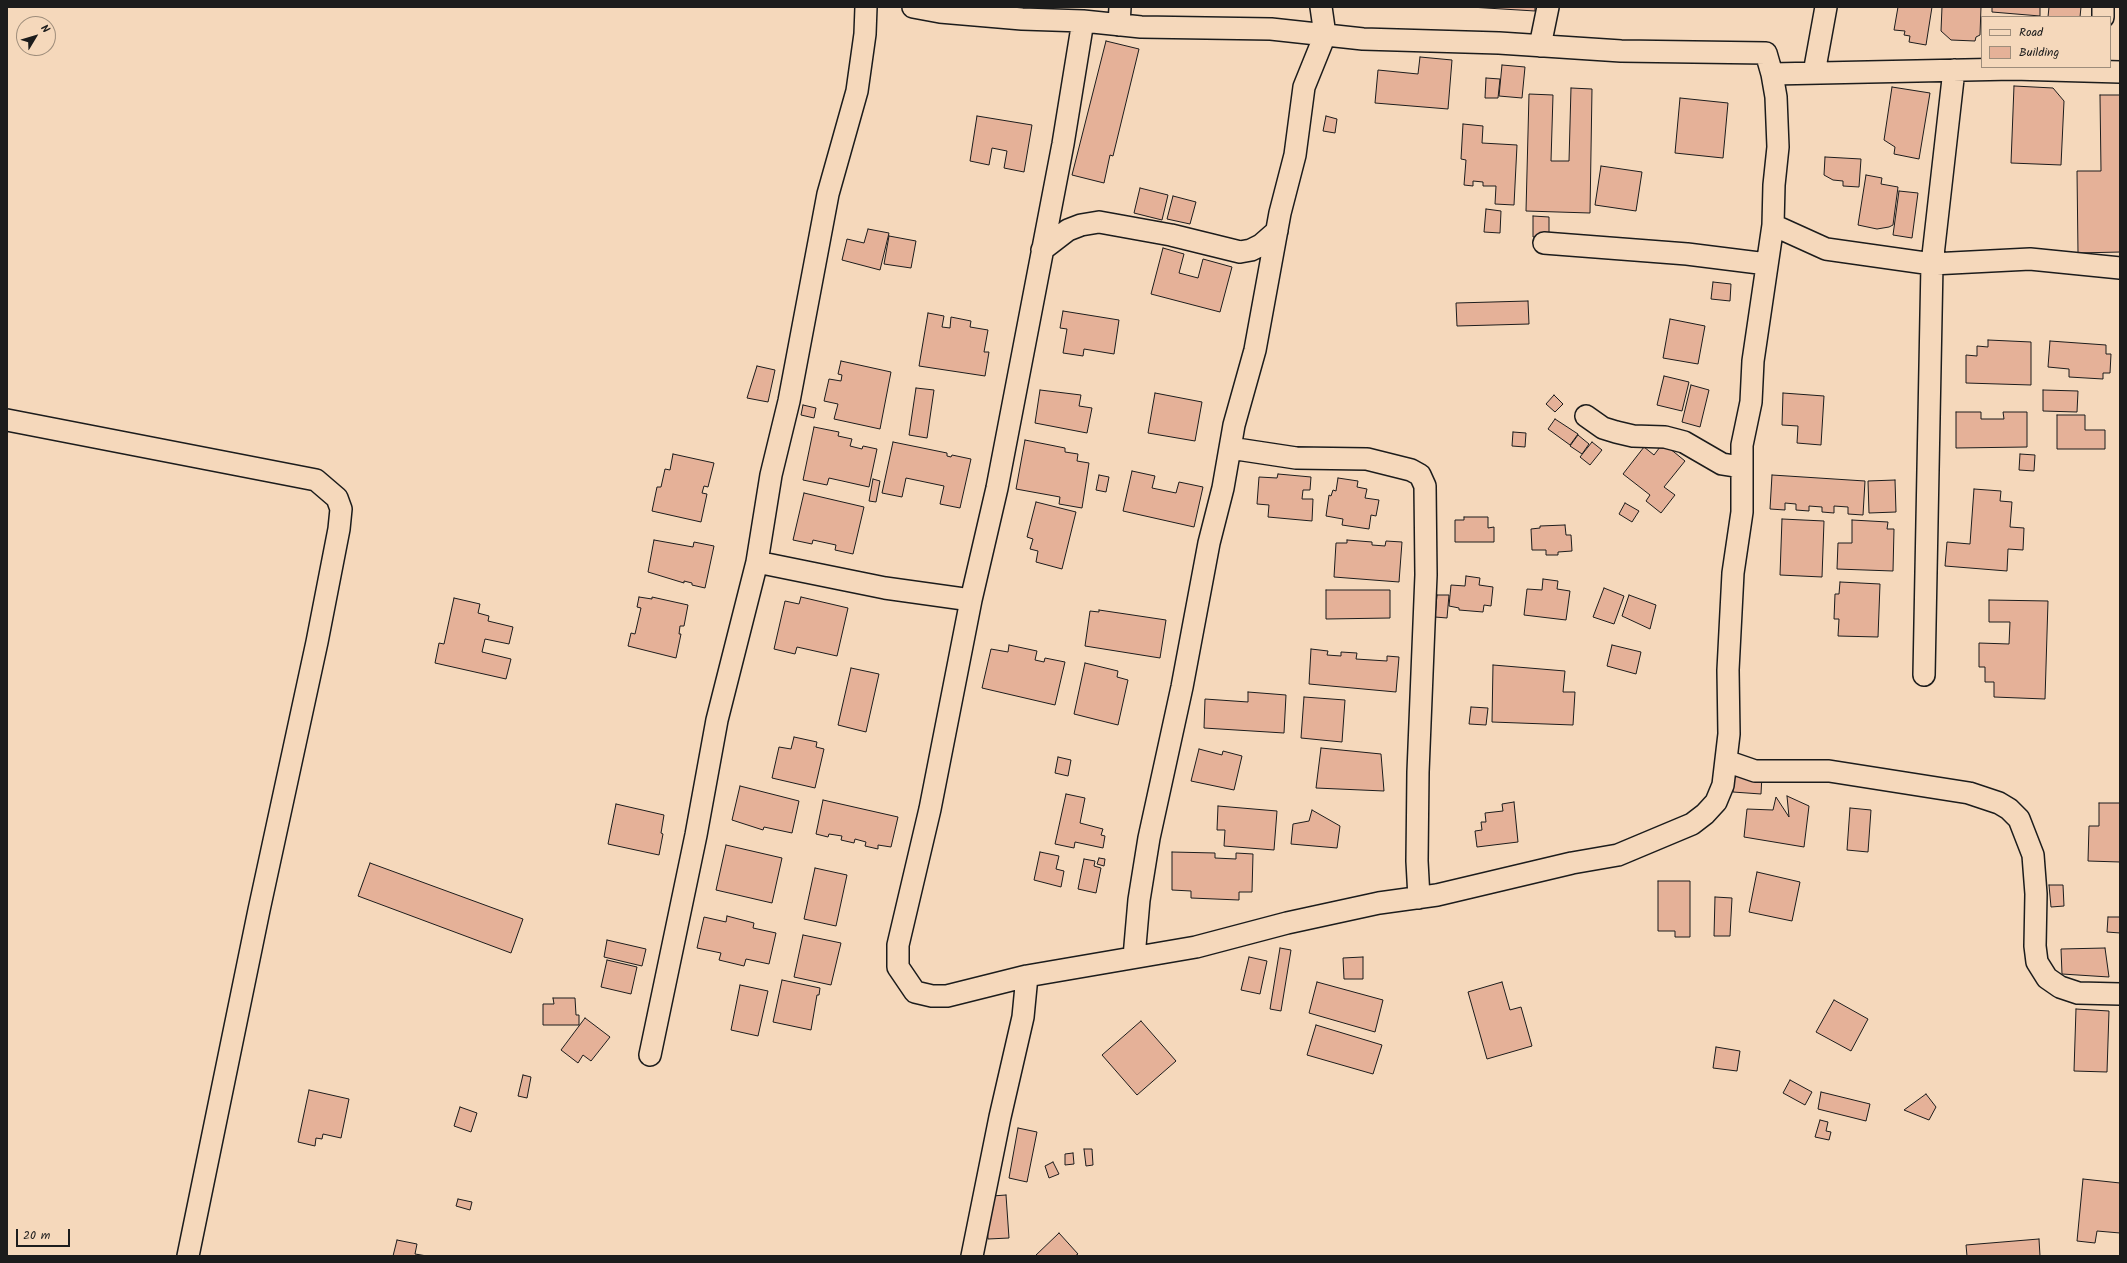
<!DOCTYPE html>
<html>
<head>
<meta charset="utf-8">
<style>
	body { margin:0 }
	#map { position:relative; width:2127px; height:1263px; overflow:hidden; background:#f5d8bb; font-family:Kalam,sans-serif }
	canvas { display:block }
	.frame { position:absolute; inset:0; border:8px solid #1c1c1c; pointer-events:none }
	.legend { position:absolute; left:1981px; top:16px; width:130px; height:52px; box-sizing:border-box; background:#f5d8bb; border:1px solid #9e8d7b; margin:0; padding:5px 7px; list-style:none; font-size:12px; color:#1c1c1c }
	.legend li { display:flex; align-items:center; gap:8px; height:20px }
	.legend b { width:20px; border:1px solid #9e8d7b }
	.north { position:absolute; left:16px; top:16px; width:40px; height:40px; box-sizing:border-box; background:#f5d8bb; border:1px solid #9e8d7b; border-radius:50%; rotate:52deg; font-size:11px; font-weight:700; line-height:16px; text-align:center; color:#1c1c1c }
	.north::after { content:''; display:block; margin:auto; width:14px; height:18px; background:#1c1c1c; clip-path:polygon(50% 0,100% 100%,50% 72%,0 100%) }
	.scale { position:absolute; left:16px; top:1229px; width:54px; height:18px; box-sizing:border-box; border:2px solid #1c1c1c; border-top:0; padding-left:5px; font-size:12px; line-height:14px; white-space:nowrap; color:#1c1c1c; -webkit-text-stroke:3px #f5d8bb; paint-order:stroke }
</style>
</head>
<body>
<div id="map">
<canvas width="2127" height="1263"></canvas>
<div class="frame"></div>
<ul class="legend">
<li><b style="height:5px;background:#f5d8bb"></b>Road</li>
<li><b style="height:11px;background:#e5b198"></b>Building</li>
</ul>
<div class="north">N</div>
<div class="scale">20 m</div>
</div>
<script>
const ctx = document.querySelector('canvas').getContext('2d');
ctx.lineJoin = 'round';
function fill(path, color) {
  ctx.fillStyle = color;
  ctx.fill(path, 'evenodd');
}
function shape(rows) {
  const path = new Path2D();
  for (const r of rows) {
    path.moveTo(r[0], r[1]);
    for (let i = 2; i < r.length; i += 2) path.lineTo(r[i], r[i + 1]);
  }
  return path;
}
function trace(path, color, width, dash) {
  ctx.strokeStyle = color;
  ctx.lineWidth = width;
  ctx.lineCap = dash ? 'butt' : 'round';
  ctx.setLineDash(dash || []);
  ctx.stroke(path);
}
const building = shape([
	[1470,7,1535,7,1535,11,1470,7],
	[1898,7,1932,7,1926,45,1909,42,1910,36,1904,35,1905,31,1894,30,1898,7],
	[1942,7,1981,7,1980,35,1976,37,1975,41,1951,40,1941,31,1942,7],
	[1992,7,2040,7,2040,16,1992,12,1992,7],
	[2049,7,2081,7,2080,17,2048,17,2049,7],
	[1106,41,1139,49,1113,156,1110,155,1104,183,1072,175,1106,41],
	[1420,57,1452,60,1448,109,1375,103,1378,70,1418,74,1420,57],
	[1502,65,1525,67,1522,98,1499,96,1502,65],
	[1486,78,1500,79,1498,98,1485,98,1486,78],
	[2014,86,2053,88,2064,101,2061,165,2011,163,2014,86],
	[1892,87,1930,93,1919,159,1894,154,1895,147,1884,140,1892,87],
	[1571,88,1592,89,1590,213,1526,211,1529,94,1553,95,1551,161,1569,161,1571,88],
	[2100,95,2120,95,2120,252,2078,253,2077,171,2101,171,2100,95],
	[1680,98,1728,103,1723,158,1675,153,1680,98],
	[977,116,1032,125,1024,172,1004,168,1007,151,992,148,989,165,970,161,977,116],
	[1326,116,1337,119,1335,133,1323,131,1326,116],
	[1463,124,1483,126,1482,143,1517,145,1514,205,1495,204,1496,186,1483,186,1483,182,1473,181,1473,186,1464,185,1466,160,1461,159,1463,124],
	[1825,157,1861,159,1859,187,1843,186,1843,181,1833,180,1824,175,1825,157],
	[1601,166,1642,172,1636,211,1595,205,1601,166],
	[1866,175,1882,178,1881,184,1898,187,1893,225,1889,227,1877,229,1858,225,1866,175],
	[1140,188,1168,195,1162,220,1134,213,1140,188],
	[1899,191,1918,193,1912,238,1893,235,1899,191],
	[1173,196,1196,202,1190,224,1167,219,1173,196],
	[1486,209,1501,211,1500,233,1484,232,1486,209],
	[1533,216,1549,217,1549,238,1533,237,1533,216],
	[868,229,889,233,880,270,842,260,847,239,864,243,868,229],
	[889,236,916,241,911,268,884,264,889,236],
	[1163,248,1184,254,1179,273,1198,278,1203,259,1232,267,1220,312,1151,294,1163,248],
	[1713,282,1731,284,1730,301,1711,299,1713,282],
	[1528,301,1529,324,1457,326,1456,303,1528,301],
	[1063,311,1119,320,1114,354,1084,349,1083,356,1063,353,1067,329,1060,328,1063,311],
	[928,313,944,316,942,327,950,328,951,317,971,321,970,327,988,330,984,352,989,352,985,376,919,366,928,313],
	[1670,319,1705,326,1698,364,1663,358,1670,319],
	[1988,340,2031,342,2031,385,1966,383,1966,355,1977,356,1977,346,1988,347,1988,340],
	[2050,341,2106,345,2106,354,2111,354,2110,373,2103,373,2103,379,2069,377,2069,369,2048,367,2050,341],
	[841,361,891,372,880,429,834,419,838,404,824,401,829,379,841,381,842,375,838,374,841,361],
	[757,366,775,370,768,402,747,398,757,366],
	[1664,376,1689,382,1682,411,1657,405,1664,376],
	[1691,385,1709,390,1700,427,1682,422,1691,385],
	[916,388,934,390,927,438,909,435,916,388],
	[1040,390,1081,395,1079,406,1092,408,1087,433,1035,423,1040,390],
	[2043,390,2078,391,2077,412,2043,411,2043,390],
	[1155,393,1202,402,1195,441,1148,433,1155,393],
	[1783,393,1824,396,1821,445,1797,443,1798,426,1782,425,1783,393],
	[1554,395,1563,404,1555,412,1546,404,1554,395],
	[803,405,816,408,814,418,801,415,803,405],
	[1956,412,1981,412,1981,419,2004,419,2003,412,2027,412,2027,447,1956,448,1956,412],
	[2057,415,2085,415,2085,430,2105,430,2105,449,2057,449,2057,415],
	[1555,419,1578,434,1570,445,1548,429,1555,419],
	[814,427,839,432,838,436,852,439,850,446,862,449,863,446,877,449,869,487,829,478,827,485,803,480,814,427],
	[1513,432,1526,433,1525,447,1512,446,1513,432],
	[1578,435,1589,444,1582,454,1570,446,1578,435],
	[1025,440,1065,448,1065,452,1078,454,1077,461,1089,463,1082,508,1059,504,1060,497,1016,489,1025,440],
	[893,442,947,453,947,456,951,457,952,455,971,459,960,508,940,504,944,486,906,478,902,497,882,493,893,442],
	[1592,442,1602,450,1590,465,1580,457,1592,442],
	[1663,443,1685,461,1664,487,1675,495,1661,513,1646,501,1650,495,1623,474,1644,447,1654,455,1663,443],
	[673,454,714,463,708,487,704,486,702,493,707,494,701,522,652,511,657,487,661,487,665,469,670,470,673,454],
	[2020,454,2035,455,2034,471,2019,470,2020,454],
	[1132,471,1155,476,1152,488,1176,493,1179,482,1203,487,1194,527,1123,511,1132,471],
	[1278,474,1311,477,1310,490,1303,490,1302,499,1313,499,1312,521,1268,517,1269,505,1257,504,1259,477,1277,478,1278,474],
	[1099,475,1109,477,1106,492,1096,490,1099,475],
	[1772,475,1865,481,1863,515,1848,514,1848,507,1834,506,1834,513,1822,512,1822,507,1809,506,1809,511,1796,510,1796,504,1785,503,1785,510,1770,509,1772,475],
	[1338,478,1358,481,1357,487,1367,489,1365,498,1379,500,1376,516,1371,515,1369,529,1342,525,1343,519,1326,516,1329,495,1331,496,1333,490,1336,491,1338,478],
	[873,479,880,481,876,502,869,501,873,479],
	[1895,480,1896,512,1869,513,1868,481,1895,480],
	[1974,489,2001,491,2000,501,2012,502,2010,527,2024,528,2023,550,2008,549,2007,571,1945,566,1947,542,1970,544,1974,489],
	[804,493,864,507,853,554,835,550,836,545,813,540,812,544,793,540,804,493],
	[1036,502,1076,512,1062,569,1036,562,1038,551,1030,549,1033,539,1027,537,1036,502],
	[1625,503,1639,511,1632,522,1619,514,1625,503],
	[1464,517,1488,517,1488,528,1494,527,1494,542,1455,542,1455,520,1464,520,1464,517],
	[1782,519,1824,521,1822,577,1780,575,1782,519],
	[1852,520,1888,522,1887,529,1894,529,1893,571,1837,569,1838,543,1852,543,1852,520],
	[1565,525,1566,535,1571,535,1572,551,1558,552,1558,555,1546,555,1546,550,1532,550,1531,529,1540,528,1540,526,1565,525],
	[654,540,693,547,694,542,714,546,705,588,692,585,692,583,684,581,684,583,648,572,654,540],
	[1347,540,1372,542,1372,545,1385,546,1386,541,1402,542,1399,582,1334,577,1336,543,1347,543,1347,540],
	[1466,576,1480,578,1479,585,1493,587,1491,606,1484,605,1483,612,1459,610,1459,608,1449,606,1451,585,1465,586,1466,576],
	[1543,579,1558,581,1557,589,1570,591,1566,620,1524,615,1527,589,1542,590,1543,579],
	[1840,582,1880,584,1878,637,1838,636,1839,619,1834,619,1835,594,1839,594,1840,582],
	[1604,588,1624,596,1614,624,1593,617,1604,588],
	[1326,590,1390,590,1390,618,1326,619,1326,590],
	[1437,595,1449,595,1447,618,1435,617,1437,595],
	[1629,595,1656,605,1650,629,1622,616,1629,595],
	[639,597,652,599,652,597,688,605,684,626,680,626,679,634,681,634,676,658,628,646,631,633,635,634,641,608,637,607,639,597],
	[801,597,848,608,837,656,797,647,795,654,774,649,785,601,799,604,801,597],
	[454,598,480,604,478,613,489,616,488,621,513,627,509,644,485,639,482,652,511,659,506,679,435,663,439,643,444,644,454,598],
	[1989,600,2048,601,2045,699,1994,697,1994,682,1985,682,1985,667,1979,667,1979,643,2009,644,2010,622,1989,622,1989,600],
	[1099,610,1166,620,1160,658,1085,646,1090,611,1099,612,1099,610],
	[1009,645,1037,651,1035,660,1044,662,1045,658,1065,662,1055,705,982,688,991,649,1008,652,1009,645],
	[1612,645,1641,652,1636,674,1607,666,1612,645],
	[1311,649,1328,651,1327,655,1341,656,1341,652,1357,653,1356,659,1387,661,1387,656,1399,657,1396,692,1309,684,1311,649],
	[1085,663,1118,671,1117,677,1128,680,1118,725,1074,714,1085,663],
	[1493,665,1565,671,1563,692,1575,692,1573,725,1492,722,1493,665],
	[851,668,879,674,866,732,838,725,851,668],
	[1248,692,1286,695,1284,733,1204,728,1205,699,1248,702,1248,692],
	[1304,697,1345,700,1342,742,1301,738,1304,697],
	[1471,707,1488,708,1486,725,1469,724,1471,707],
	[794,737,817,742,816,747,824,749,815,788,772,778,779,747,791,749,794,737],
	[1321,748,1381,754,1384,791,1316,788,1321,748],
	[1199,749,1222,755,1223,751,1242,756,1234,790,1191,781,1199,749],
	[1058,757,1071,760,1068,776,1055,773,1058,757],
	[1733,773,1762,775,1761,794,1733,792,1733,773],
	[740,786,799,801,792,833,764,827,763,830,732,820,740,786],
	[1066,794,1085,798,1080,823,1103,829,1101,835,1105,836,1103,848,1075,842,1074,848,1055,844,1066,794],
	[1787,796,1809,806,1804,847,1744,837,1747,809,1773,810,1776,797,1789,817,1787,796],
	[823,800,898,817,891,847,878,845,878,849,865,846,866,842,855,839,854,843,841,840,842,836,829,834,828,837,816,834,823,800],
	[1514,802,1518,842,1477,847,1475,831,1482,830,1481,822,1486,822,1485,813,1503,811,1502,804,1514,802],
	[2099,803,2120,803,2120,862,2088,861,2089,826,2099,826,2099,803],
	[616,804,664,815,661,833,663,834,659,855,608,844,616,804],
	[1218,806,1277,811,1274,850,1224,846,1225,830,1217,830,1218,806],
	[1850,808,1871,810,1868,852,1847,850,1850,808],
	[1312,810,1340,826,1337,848,1291,844,1293,824,1309,821,1312,810],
	[726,845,782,858,772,903,716,890,726,845],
	[1040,852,1059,856,1056,869,1064,871,1061,887,1034,880,1040,852],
	[1172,852,1215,853,1215,858,1236,859,1236,853,1253,854,1252,892,1239,892,1239,900,1191,898,1191,891,1172,890,1172,852],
	[1099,858,1105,859,1104,866,1097,864,1099,858],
	[1084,859,1095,861,1094,866,1101,868,1096,893,1078,889,1084,859],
	[370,863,523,919,511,953,358,896,370,863],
	[815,868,847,875,836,926,804,919,815,868],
	[1757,872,1800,882,1792,921,1749,912,1757,872],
	[1658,881,1690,881,1690,937,1675,937,1675,931,1658,931,1658,881],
	[2049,885,2063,885,2064,906,2051,907,2049,885],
	[1715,897,1732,898,1730,936,1714,936,1715,897],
	[727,916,754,923,753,928,776,933,769,964,746,959,744,966,719,960,721,953,697,948,704,917,726,922,727,916],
	[2108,917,2120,917,2120,933,2107,932,2108,917],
	[803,935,841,943,831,985,794,977,803,935],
	[607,940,646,949,642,966,604,957,607,940],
	[1280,948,1291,950,1281,1011,1270,1009,1280,948],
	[2105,948,2109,977,2062,974,2061,949,2105,948],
	[1249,957,1267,961,1260,994,1241,990,1249,957],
	[1363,957,1363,979,1344,979,1343,958,1363,957],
	[607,960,637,967,631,994,601,987,607,960],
	[782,980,820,988,819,995,817,995,811,1030,773,1022,782,980],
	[1317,982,1383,1000,1375,1032,1309,1013,1317,982],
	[1502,982,1510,1010,1521,1007,1532,1046,1487,1059,1468,992,1502,982],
	[740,985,768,991,758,1036,731,1030,740,985],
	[553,998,575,998,576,1015,579,1015,579,1025,543,1025,543,1004,554,1004,553,998],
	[1834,1000,1868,1019,1851,1051,1816,1032,1834,1000],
	[2076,1009,2109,1011,2107,1072,2074,1071,2076,1009],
	[585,1018,610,1037,591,1061,583,1055,578,1063,561,1050,585,1018],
	[1141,1021,1176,1061,1137,1095,1102,1055,1141,1021],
	[1316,1025,1382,1045,1373,1074,1307,1055,1316,1025],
	[1716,1047,1740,1051,1737,1071,1713,1068,1716,1047],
	[523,1075,531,1077,527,1098,518,1096,523,1075],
	[1790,1080,1812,1092,1805,1105,1783,1093,1790,1080],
	[309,1090,349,1099,341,1138,323,1134,322,1139,316,1138,315,1146,298,1142,309,1090],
	[1821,1092,1870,1104,1866,1121,1818,1109,1821,1092],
	[1926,1094,1936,1107,1929,1120,1904,1110,1926,1094],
	[460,1107,477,1113,471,1132,454,1126,460,1107],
	[1820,1120,1828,1122,1826,1131,1831,1132,1829,1140,1815,1137,1820,1120],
	[1018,1128,1037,1132,1027,1182,1009,1178,1018,1128],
	[1084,1149,1092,1149,1093,1165,1086,1166,1084,1149],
	[1073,1153,1074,1164,1065,1165,1065,1154,1073,1153],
	[1053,1162,1059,1174,1049,1178,1045,1166,1053,1162],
	[2083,1179,2120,1183,2120,1233,2097,1231,2095,1243,2077,1241,2083,1179],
	[1006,1195,1009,1238,988,1239,986,1209,992,1209,992,1196,1006,1195],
	[458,1199,472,1202,470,1210,456,1206,458,1199],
	[1059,1233,1078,1254,1075,1256,1035,1256,1059,1233],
	[2039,1239,2040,1256,1967,1256,1966,1245,2039,1239],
	[397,1240,417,1244,415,1254,427,1256,393,1256,397,1240]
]);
fill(building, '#e5b198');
trace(building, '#1c1c1c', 1);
const street = shape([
	[913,7,940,12,1022,19,1083,21,1141,27,1271,29,1363,39,1499,43,1621,51,1766,53,1772,74,1776,97,1778,147,1774,185,1773,225,1753,361,1751,402,1742,445,1742,512,1733,573,1728,670,1729,734,1723,785,1716,802,1705,814,1692,824,1618,855,1572,863,1437,895,1379,903,1287,923,1196,947,1027,976,947,996,932,996,915,992,898,967,898,945,930,809,971,600,997,488,1063,144,1083,21],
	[2103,17,2103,7],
	[1119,25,1120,7],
	[1540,46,1548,7],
	[1814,73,1826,7],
	[1772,74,2013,69,2120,72],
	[1773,225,1826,249,1932,264,2030,259,2120,268],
	[1544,243,1687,254,1767,264],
	[1042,250,1068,230,1081,225,1099,222,1171,235,1240,252,1251,250,1261,245,1277,231],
	[1586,416,1603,428,1616,432,1633,436,1665,437,1684,442,1722,464,1741,467],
	[7,420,316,480,337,498,341,509,339,529,317,642,259,910,188,1256],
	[1230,448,1296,458,1367,459,1411,470,1420,475,1425,486,1426,575,1418,772,1417,861,1419,898],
	[757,562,885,588,971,600],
	[1924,675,1932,264,1954,70],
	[1726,761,1755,771,1829,771,1969,793,1999,803,2009,809,2019,819,2033,855,2036,894,2035,946,2037,962,2047,978,2060,987,2078,993,2120,994],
	[1134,957,1139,900,1149,838,1182,687,1209,543,1223,488,1234,425,1255,350,1280,213,1295,155,1304,87,1325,35,1321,7],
	[650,1055,696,835,717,720,757,562,771,475,789,401,828,194,857,91,865,34,866,7],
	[972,1256,1000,1117,1023,1017,1027,976]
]);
trace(street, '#1c1c1c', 24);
trace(street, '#f5d8bb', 21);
</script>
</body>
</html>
